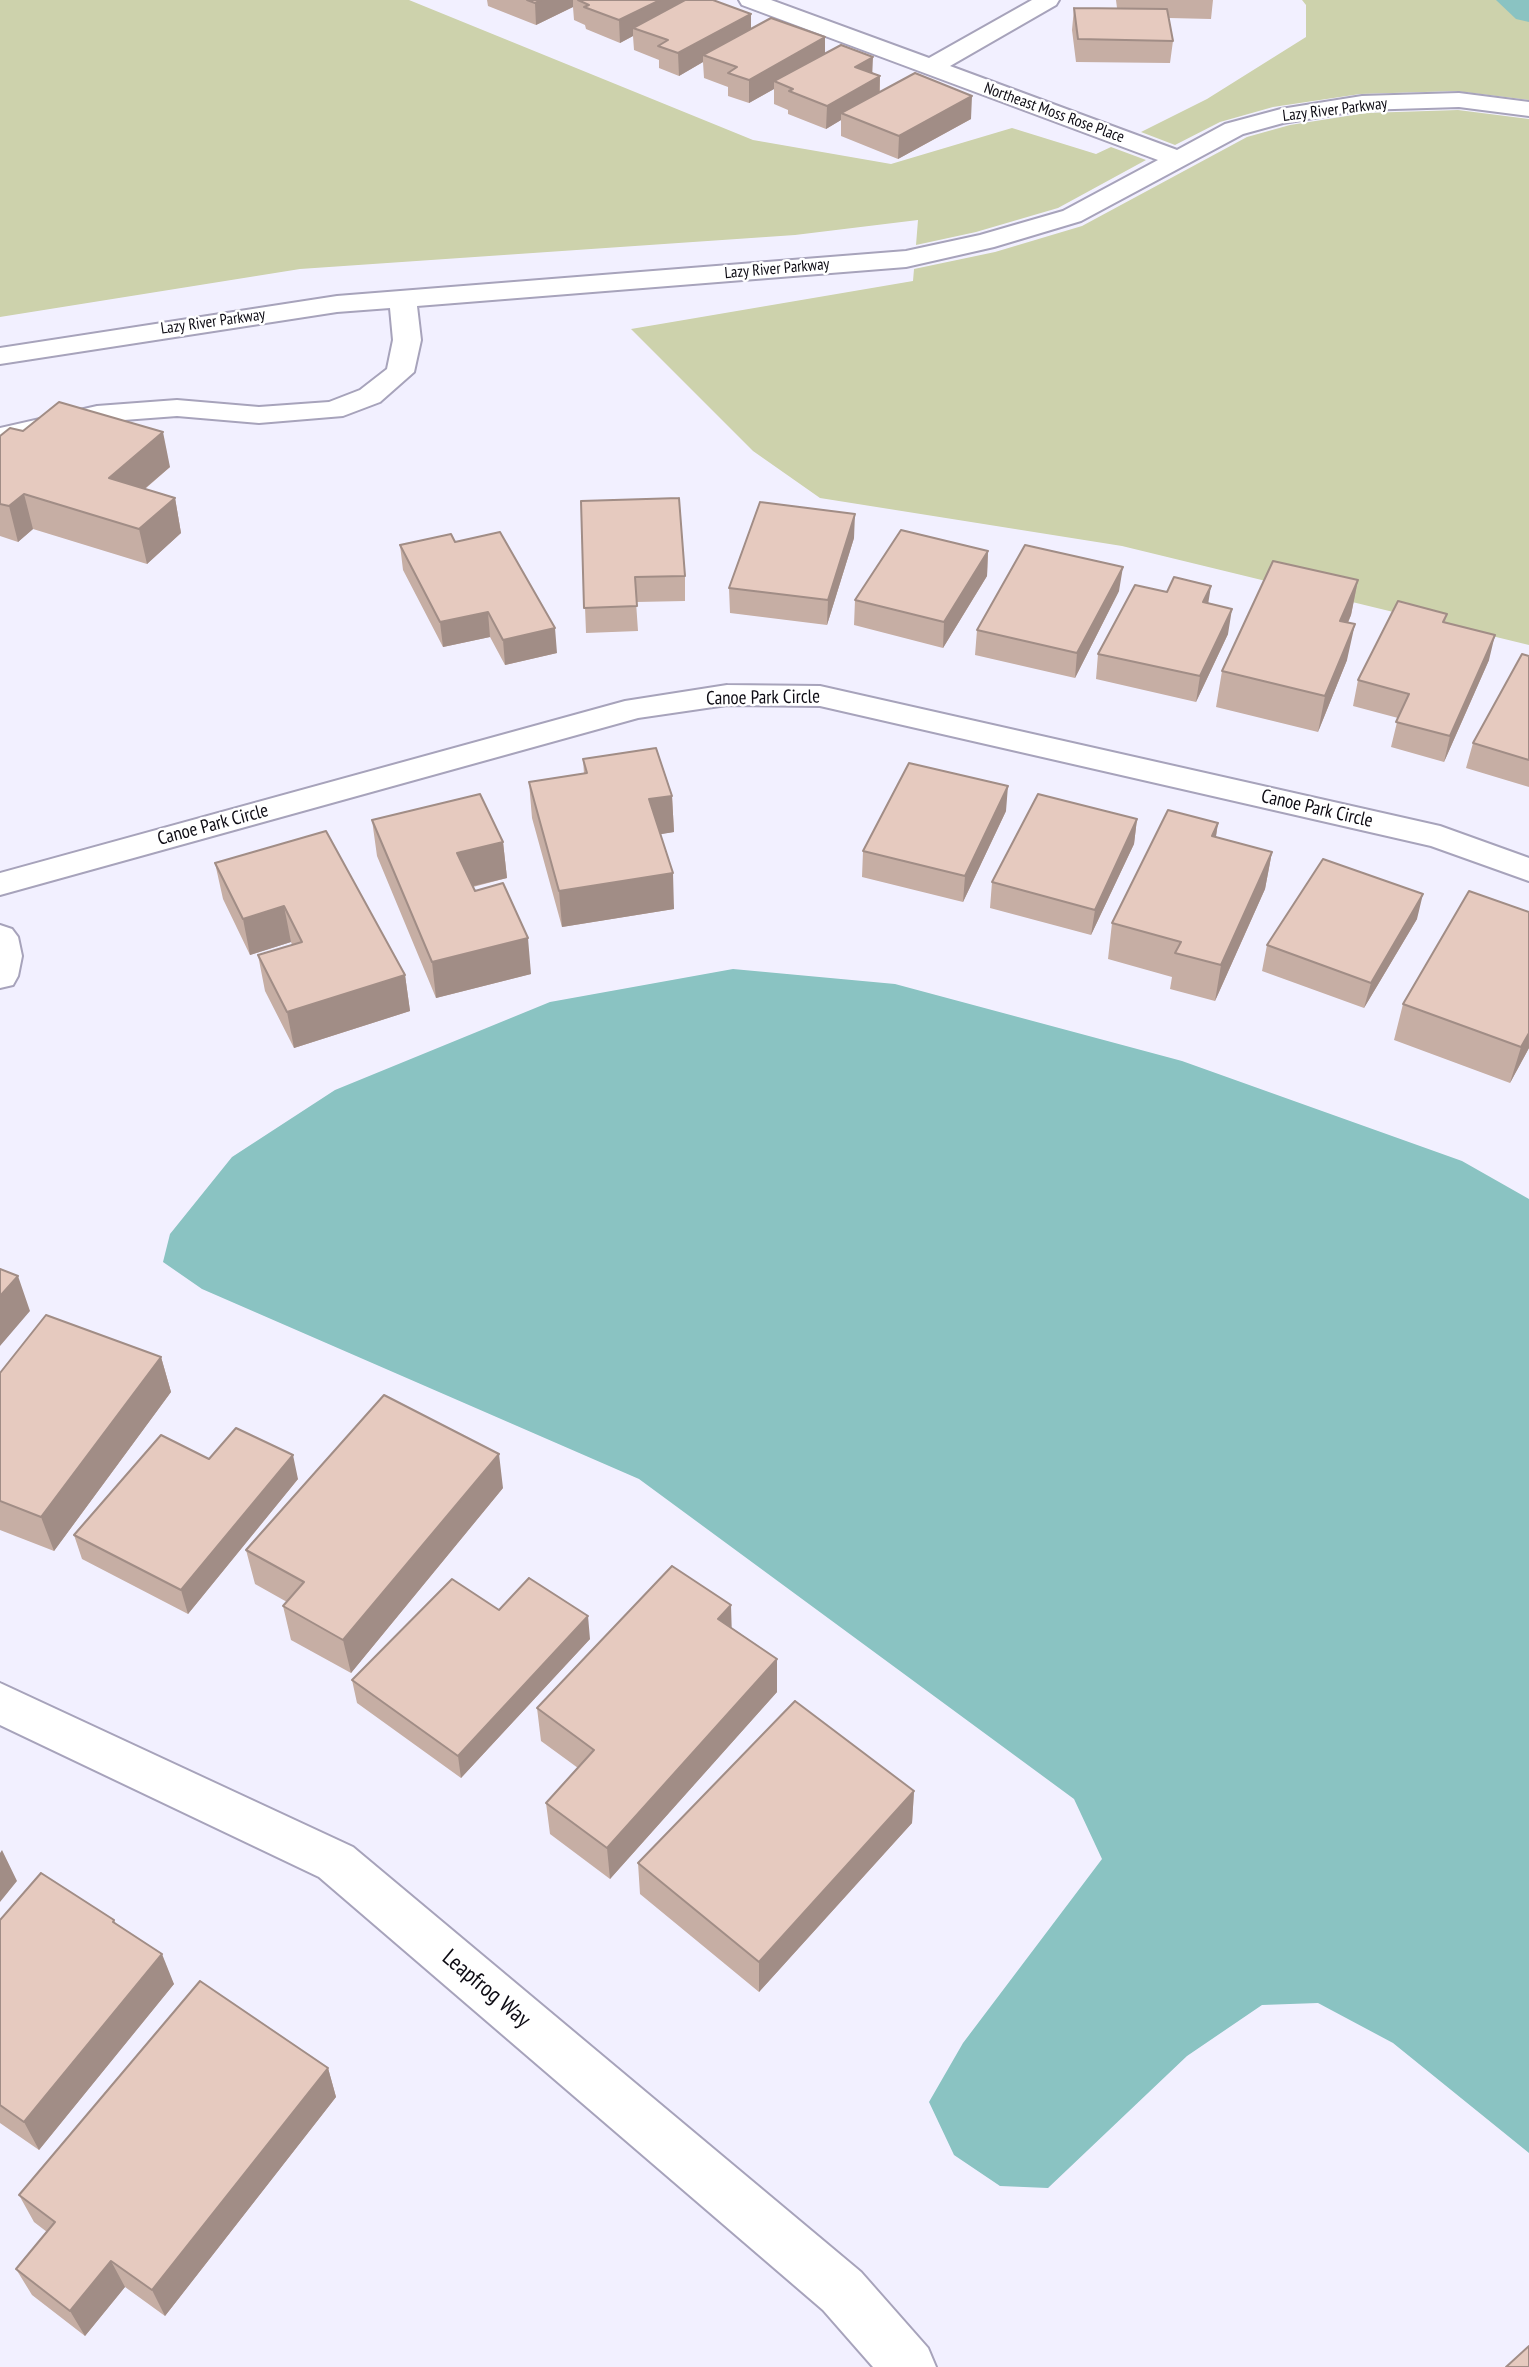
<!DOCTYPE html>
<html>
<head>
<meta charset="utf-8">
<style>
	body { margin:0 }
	canvas { display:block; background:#f2f0ff }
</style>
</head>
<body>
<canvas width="1529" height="2367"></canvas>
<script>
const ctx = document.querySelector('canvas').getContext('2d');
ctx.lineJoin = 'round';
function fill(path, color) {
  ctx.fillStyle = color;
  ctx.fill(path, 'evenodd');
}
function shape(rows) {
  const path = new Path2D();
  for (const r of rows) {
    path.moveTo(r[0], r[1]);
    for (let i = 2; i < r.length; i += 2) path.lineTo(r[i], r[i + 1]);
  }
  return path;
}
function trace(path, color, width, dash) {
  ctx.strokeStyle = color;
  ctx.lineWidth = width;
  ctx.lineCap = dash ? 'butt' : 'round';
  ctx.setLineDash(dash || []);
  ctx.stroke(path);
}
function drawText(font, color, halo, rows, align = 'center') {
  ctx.font = font + ' "PT Sans Narrow",sans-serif';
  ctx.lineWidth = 5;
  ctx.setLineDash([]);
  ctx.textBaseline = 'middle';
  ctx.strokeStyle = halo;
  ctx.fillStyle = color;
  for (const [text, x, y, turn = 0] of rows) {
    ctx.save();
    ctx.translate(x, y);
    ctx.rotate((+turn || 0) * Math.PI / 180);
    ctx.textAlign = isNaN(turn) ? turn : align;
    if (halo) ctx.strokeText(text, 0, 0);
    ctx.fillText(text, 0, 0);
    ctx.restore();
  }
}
fill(shape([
	[0,0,409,0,753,140,891,164,1012,128,1096,154,1111,147,1146,160,1058,208,976,232,916,245,918,220,795,235,300,269,0,317],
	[1302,0,1529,0,1529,100,1456,91,1360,94,1273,107,1220,122,1175,145,1141,132,1207,99,1306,37,1306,5],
	[1458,110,1529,119,1529,645,1122,546,820,498,753,451,631,329,913,281,914,269,995,252,1082,226,1247,137,1290,125,1366,113]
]), '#cdd2ac');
fill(shape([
	[733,969,895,984,1182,1061,1462,1161,1529,1199,1529,2153,1393,2043,1318,2003,1262,2005,1187,2056,1048,2188,1000,2186,954,2155,929,2102,963,2043,1102,1859,1074,1799,639,1479,202,1289,163,1262,170,1234,232,1157,335,1090,550,1002]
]), '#8ac3c2');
fill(shape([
	[1496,0,1529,0,1529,22,1516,19,1496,0]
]), '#8ac3c2');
const minor = shape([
	[739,0,771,0,929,58,1032,0,1059,0,1056,5,950,66,1177,150,1225,124,1281,109,1362,96,1459,93,1529,102,1529,116,1459,107,1362,110,1283,123,1243,134,1081,221,994,247,906,267,417,306,421,340,414,372,380,402,343,416,259,423,177,416,97,422,36,435,0,447,0,428,97,406,177,400,259,407,329,402,360,390,387,369,393,340,390,308,337,312,0,364,0,348,337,296,906,251,980,235,1063,211,1158,160,742,5,739,0],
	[727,685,820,686,1440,826,1529,858,1529,881,1431,846,820,706,727,705,638,718,0,895,0,873,625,701,727,685],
	[0,925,12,929,18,937,22,956,18,976,13,985,0,988,0,925],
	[0,1683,353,1847,861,2272,928,2348,936,2367,873,2367,823,2310,319,1877,0,1725,0,1683]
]);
trace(minor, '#a7a3bb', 4);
fill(minor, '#fff');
fill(shape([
	[487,0,713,0,751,28,825,54,880,76,880,92,971,119,898,159,841,136,841,120,826,129,788,114,788,110,774,104,774,89,749,103,728,96,728,87,704,78,703,62,679,76,659,68,659,60,634,50,633,36,620,43,586,29,585,25,574,20,573,7,536,25,488,6],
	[1116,0,1213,0,1211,19,1169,18,1173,41,1170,63,1076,62,1072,30,1074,8,1117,8],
	[23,431,170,467,145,489,175,498,181,533,147,564,33,529,18,542,0,536,0,436],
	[581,501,685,576,685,601,636,602,638,631,586,633],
	[854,538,827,625,730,613,729,588],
	[455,542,557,653,505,665,490,637,443,647,403,570,400,545],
	[988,551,987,576,943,648,854,625,855,600],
	[1358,580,1351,615,1348,623,1347,660,1318,732,1216,707,1222,671],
	[1119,591,1075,678,975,655,977,630],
	[1208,603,1228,634,1196,702,1096,679,1098,654],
	[1447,614,1445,622,1489,660,1444,762,1391,747,1398,718,1353,706,1358,680],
	[1529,656,1529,787,1466,768,1473,743],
	[583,759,672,796,674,832,660,834,674,909,562,927,532,818,529,782,584,774],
	[1006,811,963,902,862,877,863,851],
	[1137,819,1134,844,1091,935,990,908,992,882],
	[372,820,503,842,507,878,473,887,531,974,436,998,377,856],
	[1218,823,1216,837,1272,852,1265,889,1215,1001,1170,989,1172,977,1108,959,1112,923],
	[215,863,405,975,410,1011,294,1048,265,991,258,955,292,945,291,942,250,955,223,899],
	[1417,919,1364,1008,1262,971,1267,945],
	[1403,1004,1529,1048,1510,1083,1394,1040],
	[161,1357,171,1392,54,1551,0,1530,0,1373],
	[209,1459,298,1479,188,1614,82,1559,74,1535],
	[503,1488,351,1673,291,1640,283,1606,287,1602,255,1584,246,1550],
	[499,1610,590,1639,461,1778,357,1703,352,1680],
	[732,1628,777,1659,777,1692,610,1879,550,1834,546,1803,578,1768,541,1741,537,1708],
	[914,1791,912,1823,759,1992,640,1894,638,1863],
	[0,1920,114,1920,116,1924,174,1984,39,2150,0,2123],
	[328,2068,336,2097,165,2316,125,2287,85,2336,32,2295,16,2269,47,2232,34,2222,19,2195]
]), '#c6aea4');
fill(shape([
	[541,0,573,0,573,7,536,25,535,3],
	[660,0,687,0,633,28,633,36,620,43,619,20],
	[751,14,751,36,703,55,703,62,679,76,678,53],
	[825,37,825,60,774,81,774,89,749,103,749,80],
	[873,57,872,80,855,67],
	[880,76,879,99,841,113,841,120,826,129,827,106],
	[972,96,971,119,898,159,899,136],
	[163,432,170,467,116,513,109,478],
	[24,494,33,529,18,542,9,506],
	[175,498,181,533,147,564,139,529],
	[855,514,854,538,827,625,828,600],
	[988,551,987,576,943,648,944,622],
	[1123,567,1119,591,1075,678,1077,653],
	[1358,580,1351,615,1333,657,1340,621],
	[1211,586,1207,611,1203,602],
	[1232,609,1228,634,1196,702,1200,676],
	[488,612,490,637,443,647,440,622],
	[1355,624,1347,660,1318,732,1325,696],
	[555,628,557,653,505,665,503,640],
	[1495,635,1489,660,1444,762,1450,736],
	[1008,786,1006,811,963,902,965,876],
	[672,796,674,832,650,836,649,799],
	[1137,819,1134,844,1091,935,1095,910],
	[1218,823,1212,860,1212,836],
	[503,842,507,878,461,889,457,853],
	[1272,852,1265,889,1215,1001,1221,965],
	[673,873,674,909,562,927,559,891],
	[1423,894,1417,919,1364,1008,1371,983],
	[284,906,291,942,250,955,243,919],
	[528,938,531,974,436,998,432,962],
	[405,975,410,1011,294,1048,287,1012],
	[1529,1033,1529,1048,1510,1083,1521,1047],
	[18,1276,30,1311,0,1346,0,1296],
	[161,1357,171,1392,54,1551,41,1517],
	[499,1454,503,1488,351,1673,343,1640],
	[293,1455,298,1479,188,1614,181,1590],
	[731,1605,732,1638,718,1619],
	[588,1616,590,1639,461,1778,458,1756],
	[777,1659,777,1692,610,1879,607,1848],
	[914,1791,912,1823,759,1992,759,1962],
	[2,1850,17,1881,0,1902,0,1853],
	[162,1954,174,1984,39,2150,24,2122],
	[328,2068,336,2097,165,2316,152,2290],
	[111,2261,125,2287,85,2336,70,2311]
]), '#a18d86');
const building = shape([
	[527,0,541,0,535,3,527,0],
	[578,0,660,0,619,20,584,7,589,5,578,0],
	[685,0,713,0,751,14,678,53,658,46,668,40,633,28,685,0],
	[1074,8,1167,9,1173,41,1078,39,1074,8],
	[771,18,825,37,749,80,728,73,737,67,703,55,771,18],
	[841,45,873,57,855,67,880,76,827,106,789,91,793,89,774,81,841,45],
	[915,73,972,96,899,136,841,113,915,73],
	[59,402,163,432,109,478,175,498,139,529,24,494,9,506,0,504,0,436,10,428,23,431,59,402],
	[679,498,685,576,635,577,637,606,584,608,581,501,679,498],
	[760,502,855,514,828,600,729,588,760,502],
	[901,530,988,551,944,622,855,600,901,530],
	[500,532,555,628,503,640,488,612,440,622,400,545,451,534,455,542,500,532],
	[1025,545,1123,567,1077,653,977,630,1025,545],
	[1273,561,1358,580,1340,621,1355,624,1325,696,1222,671,1273,561],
	[1174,577,1211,586,1203,602,1232,609,1200,676,1098,654,1135,585,1167,592,1174,577],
	[1398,601,1447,614,1443,622,1495,635,1450,736,1396,722,1409,694,1358,680,1398,601],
	[1522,654,1529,656,1529,760,1473,743,1522,654],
	[656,748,672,796,649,799,673,873,559,891,529,782,587,773,583,759,656,748],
	[909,763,1008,786,965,876,863,851,909,763],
	[480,794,503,842,457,853,475,891,503,883,528,938,432,962,372,820,480,794],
	[1038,794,1137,819,1095,910,992,882,1038,794],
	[1168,810,1218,823,1212,836,1272,852,1221,965,1175,953,1181,942,1112,923,1168,810],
	[326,831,405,975,287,1012,258,955,302,942,284,906,243,919,215,863,326,831],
	[1323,859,1423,894,1371,983,1267,945,1323,859],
	[1469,891,1529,912,1529,1033,1521,1047,1403,1004,1469,891],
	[0,1269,18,1276,0,1296,0,1269],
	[46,1315,161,1357,41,1517,0,1501,0,1373,46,1315],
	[384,1395,499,1454,343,1640,283,1606,304,1582,246,1550,384,1395],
	[236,1428,293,1455,181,1590,74,1535,161,1435,209,1459,236,1428],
	[672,1566,731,1605,718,1619,777,1659,607,1848,546,1803,594,1750,537,1708,672,1566],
	[529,1578,588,1616,458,1756,352,1680,452,1579,499,1610,529,1578],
	[795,1701,914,1791,759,1962,638,1863,795,1701],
	[41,1873,114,1920,113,1922,162,1954,24,2122,0,2105,0,1920,41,1873],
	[200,1981,328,2068,152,2290,111,2261,70,2311,16,2269,55,2222,19,2195,200,1981],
	[1529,2346,1529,2367,1506,2367,1529,2346]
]);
fill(building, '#e6cabf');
trace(building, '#a18d86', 2);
drawText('16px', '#0d0b13', '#fff', [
	["Lazy River Parkway",1335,110,-7],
	["Northeast Moss Rose Place",1054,113,20],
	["Lazy River Parkway",777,269,-5],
	["Lazy River Parkway",213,322,-8]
]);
drawText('19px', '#0d0b13', '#fff', [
	["Canoe Park Circle",763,698,-1],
	["Canoe Park Circle",1317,809,13],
	["Canoe Park Circle",213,825,-15]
]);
drawText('23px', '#0d0b13', '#fff', [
	["Leapfrog Way",486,1989,40]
]);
</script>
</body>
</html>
